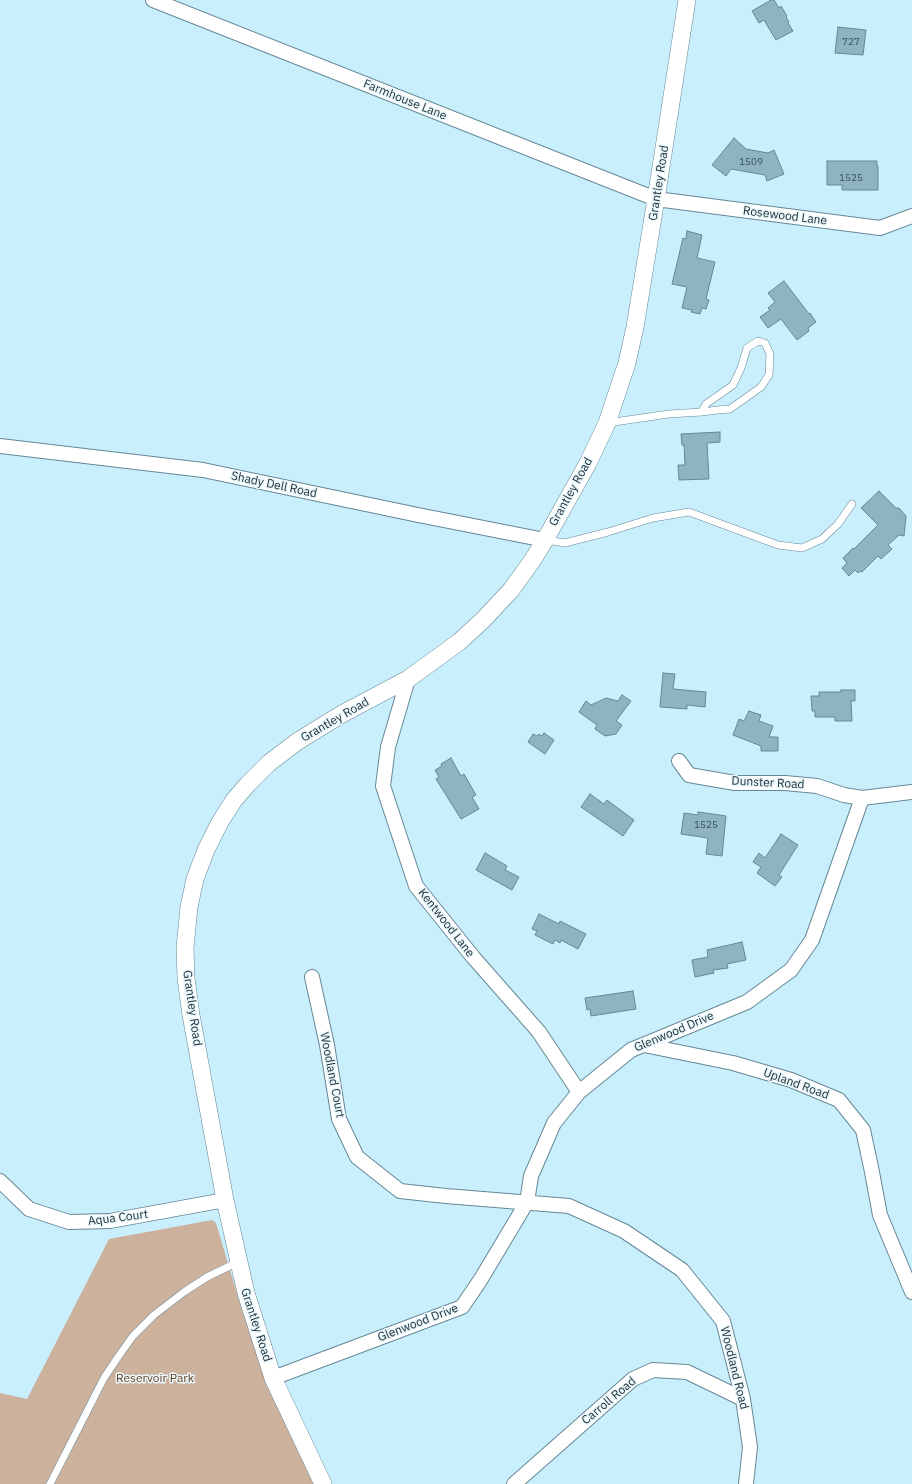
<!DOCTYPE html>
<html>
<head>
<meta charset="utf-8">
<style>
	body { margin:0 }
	canvas { display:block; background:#c9effd }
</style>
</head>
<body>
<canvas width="912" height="1484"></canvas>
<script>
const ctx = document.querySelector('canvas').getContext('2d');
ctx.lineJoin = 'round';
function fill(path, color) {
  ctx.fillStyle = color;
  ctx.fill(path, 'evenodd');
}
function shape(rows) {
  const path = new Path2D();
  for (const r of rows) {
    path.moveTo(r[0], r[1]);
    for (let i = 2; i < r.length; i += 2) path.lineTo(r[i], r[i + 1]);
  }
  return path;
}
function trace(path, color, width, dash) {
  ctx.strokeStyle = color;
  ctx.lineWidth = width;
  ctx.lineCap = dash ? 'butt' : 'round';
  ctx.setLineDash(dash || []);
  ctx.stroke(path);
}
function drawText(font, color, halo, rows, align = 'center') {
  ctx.font = font + ' "IBM Plex Sans",sans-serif';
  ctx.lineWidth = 3;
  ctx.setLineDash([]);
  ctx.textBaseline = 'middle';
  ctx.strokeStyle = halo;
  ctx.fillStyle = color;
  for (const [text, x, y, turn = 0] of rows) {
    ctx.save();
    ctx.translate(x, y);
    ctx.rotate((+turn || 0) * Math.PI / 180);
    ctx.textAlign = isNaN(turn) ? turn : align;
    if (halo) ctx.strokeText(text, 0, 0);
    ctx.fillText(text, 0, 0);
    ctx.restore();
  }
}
fill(shape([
	[212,1220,216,1223,241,1307,268,1387,314,1484,0,1484,0,1393,27,1399,109,1239]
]), '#ccb19d');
const building = shape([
	[771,0,774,0,779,8,781,6,787,16,786,17,789,22,788,23,793,31,776,40,764,20,759,23,752,11,771,0],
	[838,27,866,30,863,55,835,53,838,27],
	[734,138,746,149,768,153,774,150,784,174,767,181,765,175,731,169,726,176,712,165,734,138],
	[827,161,877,161,877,166,878,166,878,190,842,190,842,185,827,185,827,161],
	[687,231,702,235,697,258,715,262,706,299,709,300,706,309,702,308,700,314,691,312,692,310,682,308,687,287,672,284,683,238,686,239,687,231],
	[784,281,809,314,810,313,816,322,808,328,809,331,797,340,781,319,768,328,760,317,770,310,768,308,775,302,768,293,784,281],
	[720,432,720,442,707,443,709,479,679,480,678,465,685,465,684,445,682,445,681,434,720,432],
	[879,491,896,508,899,508,906,516,904,536,899,535,888,545,892,549,881,559,878,556,862,572,860,571,858,573,855,570,849,576,842,568,847,563,843,558,853,548,854,549,878,525,861,508,879,491],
	[663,673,675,674,673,689,706,692,705,707,687,705,687,709,660,707,663,673],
	[841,690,855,690,855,701,851,701,852,721,835,721,835,717,815,717,815,711,812,711,811,696,819,696,819,692,841,692,841,690],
	[622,695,631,701,616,721,622,725,616,734,605,736,595,729,597,725,579,712,586,701,591,705,606,698,618,701,622,695],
	[749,711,761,715,759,721,773,726,769,737,778,737,778,751,761,751,761,746,733,735,739,719,744,721,749,711],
	[544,733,554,740,545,754,528,742,533,734,537,736,539,734,542,736,544,733],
	[451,758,461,776,464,774,476,795,472,797,479,809,461,819,436,779,439,777,435,770,442,766,441,764,451,758],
	[590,794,604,804,607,800,634,820,623,836,581,807,590,794],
	[698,812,726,816,722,856,706,854,708,838,681,834,684,813,698,815,698,812],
	[781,834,798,845,779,875,782,877,775,886,757,873,761,867,753,862,759,853,765,858,781,834],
	[485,853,507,866,505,870,519,877,512,890,476,870,485,853],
	[539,914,559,924,560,921,586,934,578,949,561,940,560,943,555,940,553,944,535,935,537,931,532,929,539,914],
	[742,942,746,960,727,964,728,968,713,970,714,973,695,977,692,960,708,957,707,950,742,942],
	[633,991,636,1009,591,1016,590,1009,587,1010,585,998,633,991]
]);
fill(building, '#8eb3c1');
trace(building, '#648895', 1);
const service = shape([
	[607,423,669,414,701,412,718,410,730,409,761,387,769,375,770,354,765,343,758,341,747,348,741,368,733,385,706,404,701,412],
	[546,540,565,543,608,532,653,518,689,512,778,545,802,548,822,539,838,524,852,504],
	[50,1484,104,1378,118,1357,133,1336,154,1315,184,1292,207,1277,238,1262]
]);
const minor = shape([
	[153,0,656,199,880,228,912,216],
	[0,446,203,470,418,515,545,540],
	[408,679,388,747,383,786,416,886,473,957,539,1032,579,1092],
	[679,761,689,775,735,783,785,783,817,786,844,795,862,798,912,792],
	[312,977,327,1045,339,1119,357,1157,400,1191,446,1196,569,1206,624,1231,682,1270,723,1321,743,1399,750,1447,746,1484],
	[644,1045,733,1063,791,1080,839,1100,863,1130,871,1167,880,1215,912,1292],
	[0,1181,29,1209,69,1222,110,1221,225,1200],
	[273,1378,462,1307,481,1279,527,1202,531,1176,554,1123,579,1092,631,1050,747,1002,791,970,812,940,862,798],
	[514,1484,633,1379,653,1370,687,1372,743,1399]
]);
const tertiary = shape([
	[323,1484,273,1378,246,1293,225,1200,191,1015,186,978,185,948,189,907,195,879,206,850,220,822,234,800,248,784,269,763,298,741,342,714,408,679,459,642,483,620,511,590,532,561,545,540,588,463,607,423,627,363,635,327,656,199,687,0]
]);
trace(service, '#658895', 8);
trace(minor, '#658895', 16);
trace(tertiary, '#658895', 18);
trace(service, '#fff', 7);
trace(minor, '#fff', 14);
trace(tertiary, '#fff', 17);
drawText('10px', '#3e525a', null, [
	["727",851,42],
	["1509",751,162],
	["1525",851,178],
	["1525",706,825]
]);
drawText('12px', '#233137', '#e9f8fd', [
	["Farmhouse Lane",405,100,22],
	["Grantley Road",659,183,-81],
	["Rosewood Lane",785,216,7],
	["Shady Dell Road",274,485,12],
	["Grantley Road",571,492,-61],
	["Grantley Road",335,720,-30],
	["Dunster Road",768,783,3],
	["Kentwood Lane",446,923,52],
	["Grantley Road",192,1008,82],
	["Glenwood Drive",674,1032,-23],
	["Woodland Court",332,1075,79],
	["Upland Road",796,1084,20],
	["Aqua Court",118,1218,-7],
	["Glenwood Drive",418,1323,-21],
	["Grantley Road",256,1325,72],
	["Woodland Road",734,1368,76],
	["Carroll Road",609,1401,-40]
]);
drawText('12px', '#653e1c', '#e9f8fd', [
	["Reservoir Park",155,1379]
]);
</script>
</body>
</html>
